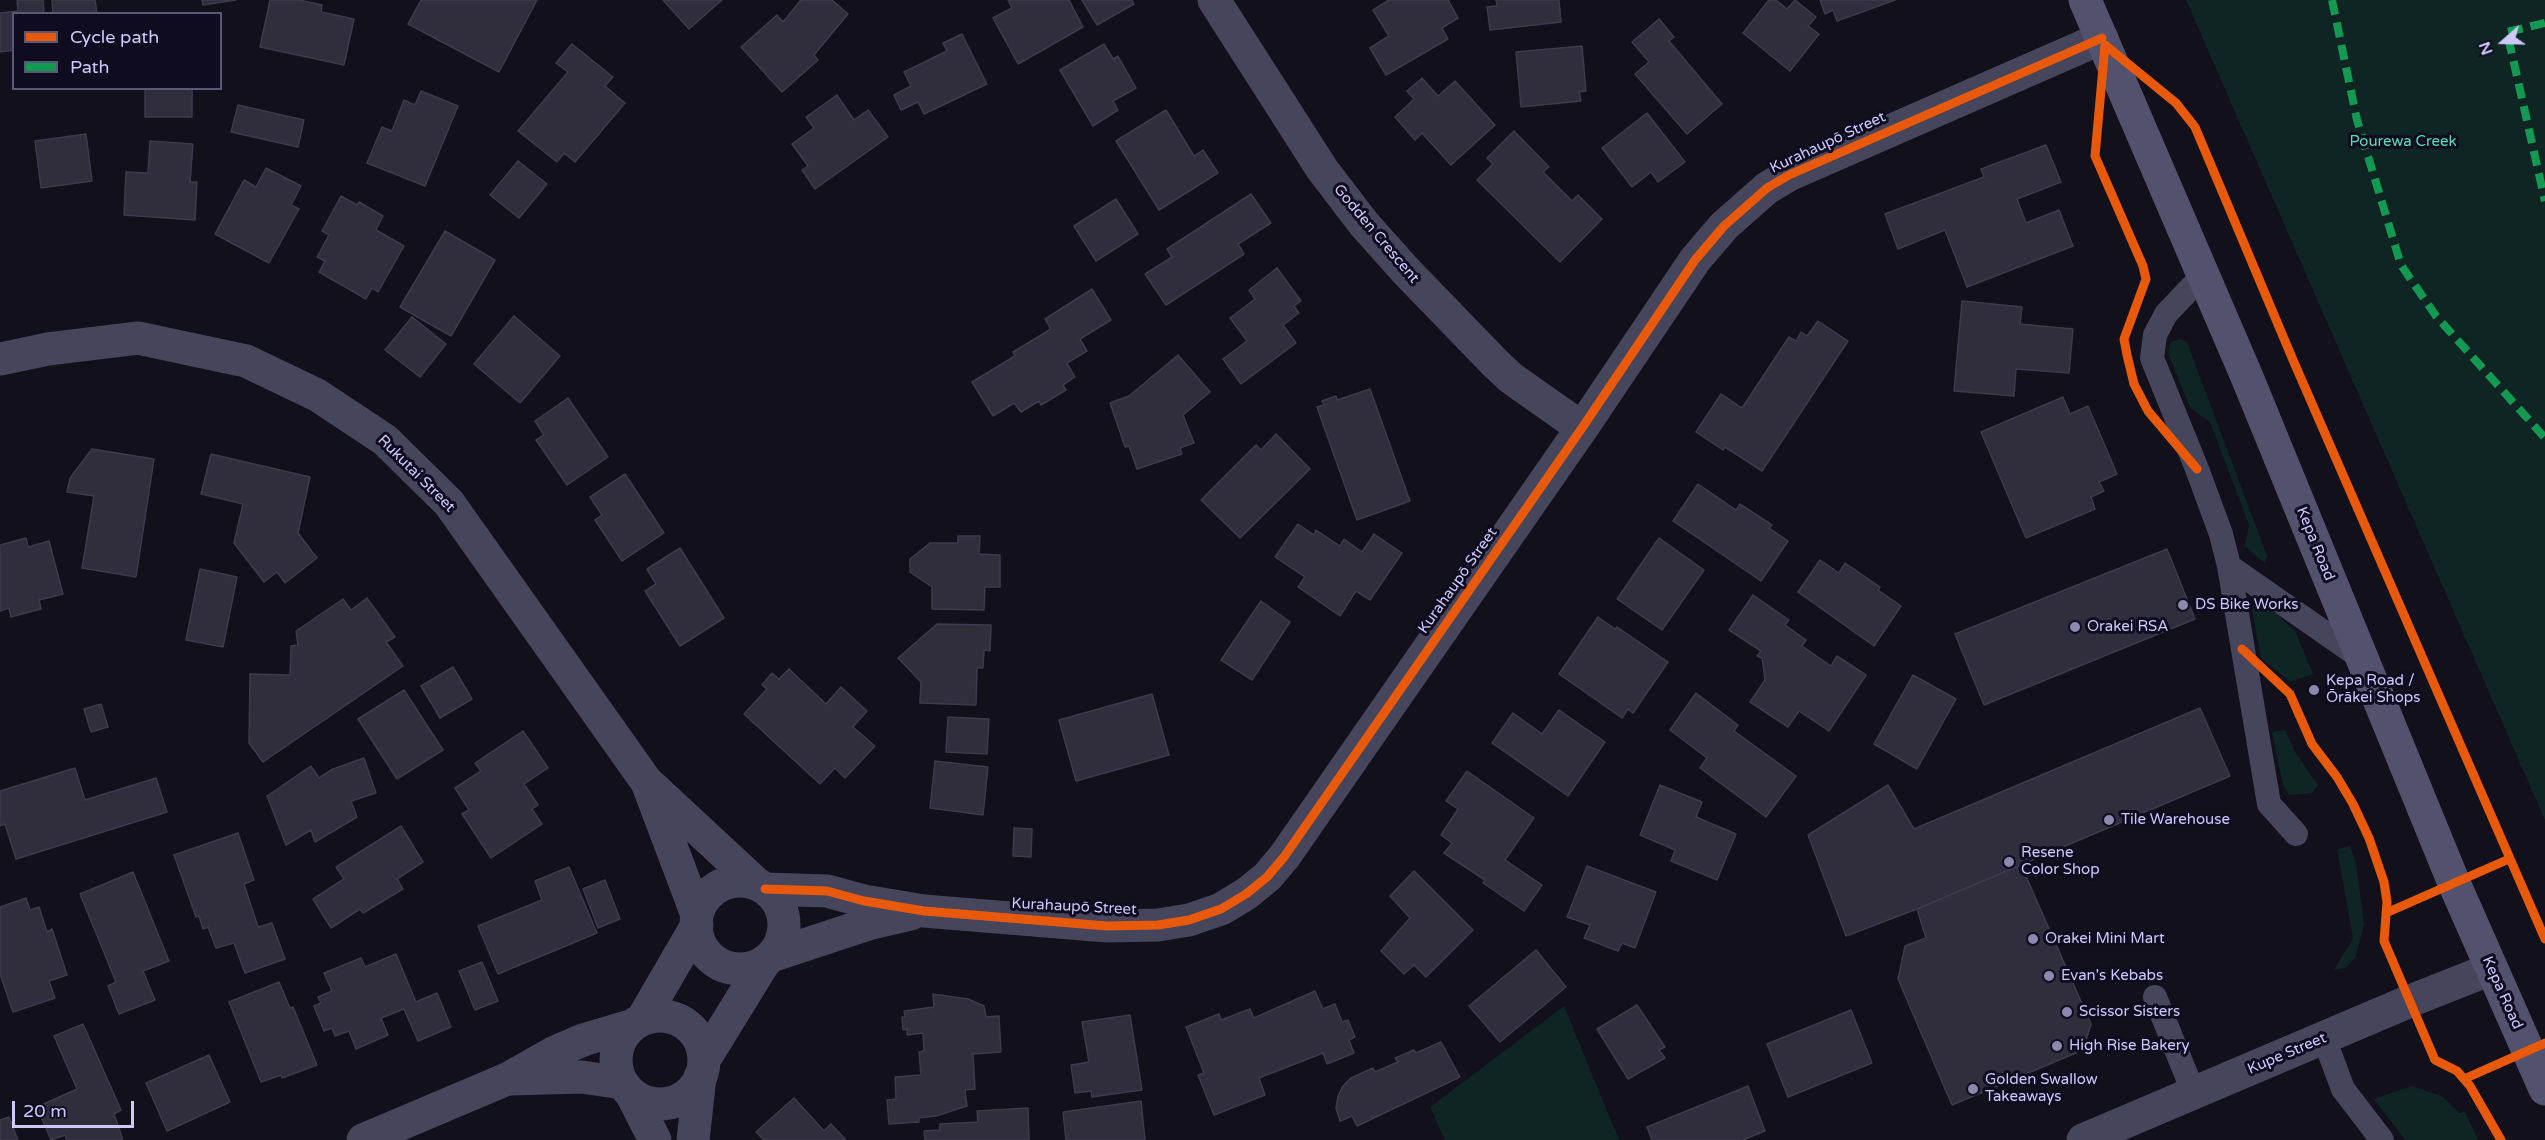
<!DOCTYPE html>
<html>
<head>
<meta charset="utf-8">
<style>
	body { margin:0 }
	#map { position:relative; width:2545px; height:1140px; overflow:hidden; background:#12101a; font-family:"Varela Round",sans-serif }
	canvas { display:block }
	.legend { position:absolute; left:12px; top:12px; width:210px; height:78px; box-sizing:border-box; background:#0e0c1e; border:2px solid #5a5878; margin:0; padding:8px 10px; list-style:none; font-size:18px; color:#cdc9ff }
	.legend li { display:flex; align-items:center; gap:12px; height:30px }
	.legend b { width:30px; border:2px solid #5a5878 }
	.north { position:absolute; left:2473px; top:12px; width:60px; height:60px; -webkit-text-stroke:4px #0e0c1e; paint-order:stroke; rotate:250deg; font-size:16px; font-weight:700; line-height:24px; text-align:center; color:#cdc9ff }
	.north::after { content:''; display:block; margin:auto; width:21px; height:27px; background:#cdc9ff; clip-path:polygon(50% 0,100% 100%,50% 72%,0 100%) }
	.scale { position:absolute; left:12px; top:1101px; width:122px; height:27px; box-sizing:border-box; border:3px solid #cdc9ff; border-top:0; padding-left:8px; font-size:18px; line-height:21px; white-space:nowrap; color:#cdc9ff; -webkit-text-stroke:4px #0e0c1e; paint-order:stroke }
</style>
</head>
<body>
<div id="map">
<canvas width="2545" height="1140"></canvas>
<ul class="legend">
<li><b style="height:8px;background:#e8590c"></b>Cycle path</li>
<li><b style="height:8px;background:#139951"></b>Path</li>
</ul>
<div class="north">N</div>
<div class="scale">20 m</div>
</div>
<script>
const ctx = document.querySelector('canvas').getContext('2d');
ctx.lineJoin = 'round';
function fill(path, color) {
  ctx.fillStyle = color;
  ctx.fill(path, 'evenodd');
}
function shape(rows) {
  const path = new Path2D();
  for (const r of rows) {
    if (r.length === 3) {
      path.moveTo(r[0] + r[2], r[1]);
      path.arc(r[0], r[1], r[2], 0, 2 * Math.PI);
      continue;
    }
    path.moveTo(r[0], r[1]);
    for (let i = 2; i < r.length; i += 2) path.lineTo(r[i], r[i + 1]);
  }
  return path;
}
function trace(path, color, width, dash) {
  ctx.strokeStyle = color;
  ctx.lineWidth = width;
  ctx.lineCap = dash ? 'butt' : 'round';
  ctx.setLineDash(dash || []);
  ctx.stroke(path);
}
function drawText(font, color, halo, rows, align = 'center') {
  ctx.font = font + ' "Varela Round",sans-serif';
  ctx.lineWidth = 6;
  ctx.setLineDash([]);
  ctx.textBaseline = 'middle';
  ctx.strokeStyle = halo;
  ctx.fillStyle = color;
  for (const [text, x, y, turn = 0] of rows) {
    ctx.save();
    ctx.translate(x, y);
    ctx.rotate((+turn || 0) * Math.PI / 180);
    ctx.textAlign = isNaN(turn) ? turn : align;
    if (halo) ctx.strokeText(text, 0, 0);
    ctx.fillText(text, 0, 0);
    ctx.restore();
  }
}
fill(shape([
	[2186,0,2545,0,2545,820],
	[2180,339,2187,342,2267,556,2265,564,2245,546,2249,525,2210,422,2190,408,2168,353,2171,342],
	[2257,602,2267,605,2295,631,2313,674,2290,682,2261,658,2252,610],
	[2285,730,2295,752,2318,785,2311,793,2289,795,2283,785,2272,732],
	[2350,846,2356,863,2364,925,2355,958,2345,968,2334,970,2353,938,2337,849],
	[1564,1006,1619,1140,1445,1140,1430,1107],
	[2412,1086,2443,1097,2459,1113,2465,1112,2478,1140,2405,1140,2374,1099]
]), '#0f2524');
const building = shape([
	[17,0,43,0,44,14,14,14,14,50,0,52,0,13,18,11,17,0],
	[52,0,95,0,97,14,53,14,52,0],
	[202,0,236,0,203,5,202,0],
	[270,0,299,0,322,5,321,12,354,19,344,65,260,47,270,0],
	[421,0,537,0,499,72,408,24,421,0],
	[663,0,722,0,689,29,663,0],
	[801,0,832,0,848,14,814,55,818,60,782,92,741,47,777,15,783,22,801,0],
	[1008,0,1069,0,1083,27,1018,64,993,18,1012,8,1008,0],
	[1082,0,1132,0,1134,4,1097,25,1082,0],
	[1389,0,1448,0,1458,18,1442,28,1448,39,1386,75,1370,48,1389,36,1373,10,1389,0],
	[1496,0,1559,0,1561,22,1490,30,1487,7,1497,6,1496,0],
	[1769,0,1776,0,1787,9,1795,0,1816,17,1808,26,1819,34,1790,71,1743,33,1769,0],
	[1820,0,1895,0,1837,21,1833,10,1825,14,1820,0],
	[1659,19,1674,37,1669,41,1722,104,1687,134,1635,74,1649,62,1632,42,1659,19],
	[962,34,987,84,924,114,918,102,901,110,894,95,911,86,904,72,947,51,943,43,962,34],
	[572,44,613,77,605,86,625,103,575,162,564,153,557,162,518,131,568,72,556,63,572,44],
	[1104,44,1113,59,1118,56,1136,88,1113,101,1118,110,1093,126,1060,70,1104,44],
	[1582,46,1586,91,1579,92,1581,101,1521,107,1516,52,1582,46],
	[1422,78,1438,96,1455,81,1495,125,1451,165,1422,133,1415,140,1395,117,1414,99,1407,91,1422,78],
	[145,88,192,88,192,117,145,117,145,88],
	[421,91,458,106,425,186,367,163,382,127,392,131,404,100,415,105,421,91],
	[837,95,854,120,868,110,888,137,815,189,802,170,808,166,792,144,814,128,806,117,837,95],
	[238,105,304,120,298,147,231,132,238,105],
	[1166,110,1194,156,1203,150,1218,173,1159,210,1116,141,1166,110],
	[1647,113,1685,162,1658,182,1651,172,1632,187,1602,148,1647,113],
	[1514,131,1549,167,1543,172,1572,201,1578,195,1602,219,1560,262,1477,180,1493,164,1487,158,1514,131],
	[86,134,92,181,41,188,35,141,86,134],
	[150,141,193,144,190,182,197,182,195,220,124,215,126,172,148,173,150,141],
	[2046,145,2061,182,2017,199,2026,223,2059,210,2073,246,1967,287,1945,230,1898,249,1885,214,1984,177,1981,169,2046,145],
	[518,161,547,184,519,218,490,195,518,161],
	[266,168,301,186,291,205,299,209,269,263,215,234,244,180,256,187,266,168],
	[1251,194,1271,223,1238,244,1244,254,1166,305,1145,274,1172,257,1167,249,1251,194],
	[341,196,357,205,359,202,383,216,376,230,404,246,378,292,372,288,366,299,319,272,325,261,317,257,329,235,322,231,341,196],
	[1116,199,1138,234,1096,261,1074,226,1116,199],
	[445,231,495,260,451,336,400,307,445,231],
	[1277,268,1301,301,1294,306,1299,313,1283,325,1296,343,1241,384,1223,359,1247,341,1230,318,1255,299,1249,290,1277,268],
	[1092,289,1111,320,1080,339,1087,351,1067,363,1075,377,1063,385,1066,390,1041,405,1039,401,1021,412,1014,403,993,416,972,382,1015,356,1013,352,1051,329,1045,319,1092,289],
	[1962,301,2022,307,2020,324,2073,329,2069,373,2016,369,2014,396,1954,391,1962,301],
	[514,316,560,356,520,403,474,364,514,316],
	[412,317,446,344,420,377,385,350,412,317],
	[1818,321,1848,341,1762,471,1725,447,1723,450,1696,432,1721,394,1742,408,1789,337,1796,341,1801,332,1807,336,1818,321],
	[1178,355,1210,392,1183,415,1194,443,1180,448,1182,454,1137,469,1129,446,1125,447,1110,403,1129,396,1178,355],
	[1370,389,1410,501,1357,520,1317,407,1324,405,1322,401,1336,396,1337,400,1370,389],
	[2063,397,2070,414,2088,406,2117,474,2099,482,2104,491,2091,497,2095,509,2026,538,1981,432,2063,397],
	[568,398,608,457,567,485,536,440,544,435,535,421,568,398],
	[1276,434,1310,469,1240,538,1201,500,1256,445,1261,450,1276,434],
	[92,449,154,459,136,577,82,568,94,496,67,492,70,478,92,449],
	[211,454,310,477,298,533,317,558,285,583,277,572,264,582,234,543,243,504,201,494,211,454],
	[625,474,664,533,622,561,595,520,602,515,590,497,625,474],
	[1698,484,1736,510,1740,504,1772,525,1769,528,1788,541,1761,581,1673,521,1698,484],
	[1298,524,1314,535,1316,530,1340,546,1344,539,1362,552,1374,534,1402,553,1370,600,1356,591,1340,616,1298,587,1305,577,1275,557,1298,524],
	[958,536,980,536,979,554,1000,555,1000,587,985,587,984,610,932,609,932,587,910,572,910,559,930,543,958,543,958,536],
	[26,538,28,547,49,541,63,594,39,600,41,609,11,617,9,608,0,611,0,545,26,538],
	[1659,538,1704,570,1662,630,1617,599,1659,538],
	[680,548,724,618,680,646,645,591,656,584,647,569,680,548],
	[2167,549,2195,619,1984,705,1955,634,2167,549],
	[1820,560,1839,573,1845,563,1880,587,1878,590,1901,606,1874,646,1798,592,1820,560],
	[200,569,237,577,223,647,186,640,200,569],
	[1753,595,1789,620,1785,625,1806,640,1802,646,1831,666,1837,656,1866,675,1829,731,1799,711,1788,727,1750,702,1765,680,1762,658,1757,656,1761,651,1729,630,1753,595],
	[367,598,395,637,386,642,403,666,263,762,249,743,250,674,290,675,291,646,298,645,296,631,343,599,351,610,367,598],
	[1261,601,1290,622,1252,680,1221,660,1261,601],
	[1598,617,1615,629,1617,627,1668,662,1633,713,1628,709,1622,718,1559,674,1598,617],
	[937,624,991,625,990,651,984,650,983,668,977,668,976,705,920,703,921,682,898,658,937,624],
	[453,667,472,699,440,718,421,686,453,667],
	[789,669,826,704,841,687,867,711,853,727,875,746,845,778,835,768,820,784,744,714,767,689,762,685,772,673,779,679,789,669],
	[1913,675,1956,699,1917,769,1874,744,1913,675],
	[404,690,443,750,397,779,358,719,404,690],
	[1696,693,1738,725,1734,731,1796,776,1766,817,1700,768,1707,758,1670,730,1696,693],
	[1152,694,1169,755,1076,781,1059,720,1152,694],
	[101,704,108,727,91,732,84,709,101,704],
	[2200,708,2230,776,1917,909,1846,936,1808,835,1888,785,1914,829,2200,708],
	[1559,710,1605,742,1568,796,1492,743,1513,713,1542,734,1559,710],
	[948,717,989,719,987,754,946,752,948,717],
	[523,731,548,768,524,784,538,805,532,809,542,824,491,858,462,814,469,810,455,788,481,771,475,763,523,731],
	[364,758,376,793,351,801,357,817,315,842,311,830,286,845,267,796,311,766,319,778,333,769,364,758],
	[935,761,988,767,983,815,930,808,935,761],
	[75,768,85,800,156,778,167,812,16,859,5,824,0,826,0,791,75,768],
	[1467,771,1534,818,1505,860,1542,885,1524,911,1483,883,1485,880,1444,853,1452,843,1441,835,1458,809,1446,801,1467,771],
	[1660,785,1702,802,1696,817,1736,834,1717,880,1671,861,1675,850,1640,835,1660,785],
	[401,826,423,862,397,879,403,889,363,913,360,909,331,928,313,899,344,879,336,867,401,826],
	[1014,828,1032,829,1031,857,1013,856,1014,828],
	[238,833,254,880,244,884,258,927,272,923,285,959,245,973,234,943,216,948,208,927,203,929,199,916,196,917,174,855,238,833],
	[2021,865,2091,1024,2083,1050,1952,1105,1898,979,1905,946,1926,938,1917,909,2021,865],
	[1587,866,1656,892,1635,948,1622,943,1618,951,1584,938,1590,925,1567,917,1587,866],
	[569,867,597,933,498,974,478,926,542,900,535,881,569,867],
	[1414,871,1473,930,1426,977,1414,965,1404,974,1381,951,1410,918,1390,896,1414,871],
	[133,872,169,961,143,971,155,1000,119,1014,108,986,116,982,80,894,133,872],
	[605,880,620,919,598,928,583,889,605,880],
	[26,898,30,910,39,907,47,932,52,929,67,975,49,981,55,998,13,1012,0,974,0,907,26,898],
	[1536,950,1566,987,1500,1042,1469,1006,1536,950],
	[396,954,416,1002,437,993,451,1027,418,1041,404,1009,381,1018,388,1035,356,1049,349,1031,335,1036,332,1028,324,1031,314,1006,321,1003,318,997,332,991,324,973,361,958,365,967,396,954],
	[482,962,498,1001,475,1010,459,971,482,962],
	[279,982,290,1008,293,1007,317,1065,282,1078,281,1075,261,1082,229,1002,279,982],
	[1315,991,1323,1009,1335,1004,1342,1022,1348,1020,1355,1037,1349,1040,1354,1053,1327,1064,1323,1053,1259,1078,1265,1095,1214,1115,1198,1075,1204,1073,1186,1027,1219,1014,1221,1020,1250,1009,1254,1018,1315,991],
	[933,994,968,999,984,1006,986,1017,999,1016,1001,1052,973,1054,975,1089,965,1090,967,1106,936,1116,919,1118,919,1122,889,1124,887,1100,896,1099,895,1077,921,1075,919,1052,924,1051,923,1033,907,1035,907,1029,903,1030,902,1017,905,1017,904,1011,934,1007,933,994],
	[1637,1005,1665,1047,1659,1050,1665,1058,1628,1079,1597,1029,1637,1005],
	[1851,1010,1872,1063,1788,1097,1767,1044,1851,1010],
	[1130,1015,1142,1090,1092,1097,1091,1091,1075,1093,1071,1065,1089,1062,1082,1022,1130,1015],
	[83,1024,121,1110,114,1114,123,1140,67,1140,65,1135,51,1140,37,1107,77,1089,54,1036,83,1024],
	[1441,1042,1460,1077,1357,1126,1352,1116,1340,1121,1336,1108,1338,1096,1343,1086,1351,1078,1373,1068,1375,1072,1398,1062,1395,1058,1414,1050,1416,1053,1441,1042],
	[209,1055,230,1102,167,1131,146,1083,209,1055],
	[1748,1086,1765,1131,1743,1140,1652,1140,1647,1127,1748,1086],
	[794,1098,824,1131,831,1124,846,1140,764,1140,756,1132,794,1098],
	[1141,1101,1145,1140,1066,1140,1063,1112,1141,1101],
	[1028,1108,1029,1140,925,1140,924,1131,940,1130,940,1124,978,1122,977,1111,1028,1108],
	[9,1117,18,1140,0,1140,0,1120,9,1117]
]);
fill(building, '#302d3d');
trace(building, '#3d3a4f', 1.5);
trace(shape([
	[2203,275,2166,314,2155,335,2152,358,2197,469,2221,534,2229,566,2269,804,2296,834],
	[2229,566,2361,658],
	[2155,997,2194,1094],
	[2324,1038,2343,1089,2382,1140]
]), '#45455b', 24);
trace(shape([
	[1214,0,1322,169,1364,224,1406,271,1495,363,1511,378,1582,428],
	[0,359,48,349,138,338,246,361,317,395,385,440,449,503,646,781,758,885],
	[648,785,697,915],
	[740,925,44],
	[765,889,827,891,864,901,924,911,1107,926,1158,925,1189,920,1221,909,1246,894,1267,877,1284,857,1582,428,1695,260,1724,226,1767,188,1789,175,2102,38],
	[771,956,868,924,911,914],
	[660,1060,44],
	[643,1018,697,925],
	[704,1060,765,961],
	[512,1079,582,1077,622,1083],
	[632,1095,655,1140],
	[363,1140,507,1079,553,1053,583,1040,630,1026],
	[693,1140,700,1077]
]), '#45455b', 33);
trace(shape([
	[2083,1140,2410,1001,2491,969]
]), '#45455b', 33);
trace(shape([
	[2085,0,2247,377,2454,883,2545,1089]
]), '#52516e', 33);
trace(shape([
	[2332,0,2357,120,2401,265,2436,316,2545,438],
	[2545,23,2507,32,2545,201]
]), '#139951', 8, [15, 8]);
trace(shape([
	[2105,45,2176,103,2195,127,2293,360,2545,939],
	[2105,45,2095,156,2143,266,2146,279,2124,339,2127,355,2134,384,2148,411,2197,469],
	[2242,649,2290,694,2312,744,2337,777,2353,804,2369,838,2384,882,2387,902,2384,941,2435,1060,2457,1071,2470,1086,2501,1140],
	[765,889,827,891,864,901,924,911,1107,926,1158,925,1189,920,1221,909,1246,894,1267,877,1284,857,1582,428,1695,260,1724,226,1767,188,1789,175,2102,38],
	[2386,913,2509,859],
	[2464,1079,2545,1043]
]), '#e8590c', 9);
for (const [x, y, r, color] of [
	[2183,605,6,"#8c88af"],
	[2075,627,6,"#8c88af"],
	[2314,690,6,"#8c88af"],
	[2109,820,6,"#8c88af"],
	[2009,862,6,"#8c88af"],
	[2033,939,6,"#8c88af"],
	[2049,976,6,"#8c88af"],
	[2067,1012,6,"#8c88af"],
	[2057,1046,6,"#8c88af"],
	[1973,1089,6,"#8c88af"]
]) {
  const dot = new Path2D();
  dot.arc(x, y, r, 0, 2 * Math.PI);
  ctx.fillStyle = color;
  ctx.fill(dot);
  trace(dot, '#0e0c1e', 2);
}
drawText('15px', '#55deb9', '#0e0c1e', [
	["Pourewa Creek",2403,142]
]);
drawText('15px', '#cdc9ff', '#0e0c1e', [
	["Kurahaupō Street",1828,143,-25],
	["Godden Crescent",1376,234,50],
	["Rukutai Street",416,474,45],
	["Kepa Road",2315,544,68],
	["Kurahaupō Street",1458,581,-55],
	["Kurahaupō Street",1074,907,3],
	["Kepa Road",2502,993,66],
	["Kupe Street",2287,1054,-23]
]);
drawText('15px', '#cdc9ff', '#0e0c1e', [
	["DS Bike Works",2195,605],
	["Orakei RSA",2087,627],
	["Kepa Road /",2326,681],
	["Ōrākei Shops",2326,698],
	["Tile Warehouse",2121,820],
	["Resene",2021,853],
	["Color Shop",2021,870],
	["Orakei Mini Mart",2045,939],
	["Evan's Kebabs",2061,976],
	["Scissor Sisters",2079,1012],
	["High Rise Bakery",2069,1046],
	["Golden Swallow",1985,1080],
	["Takeaways",1985,1097]
], 'left');
</script>
</body>
</html>
